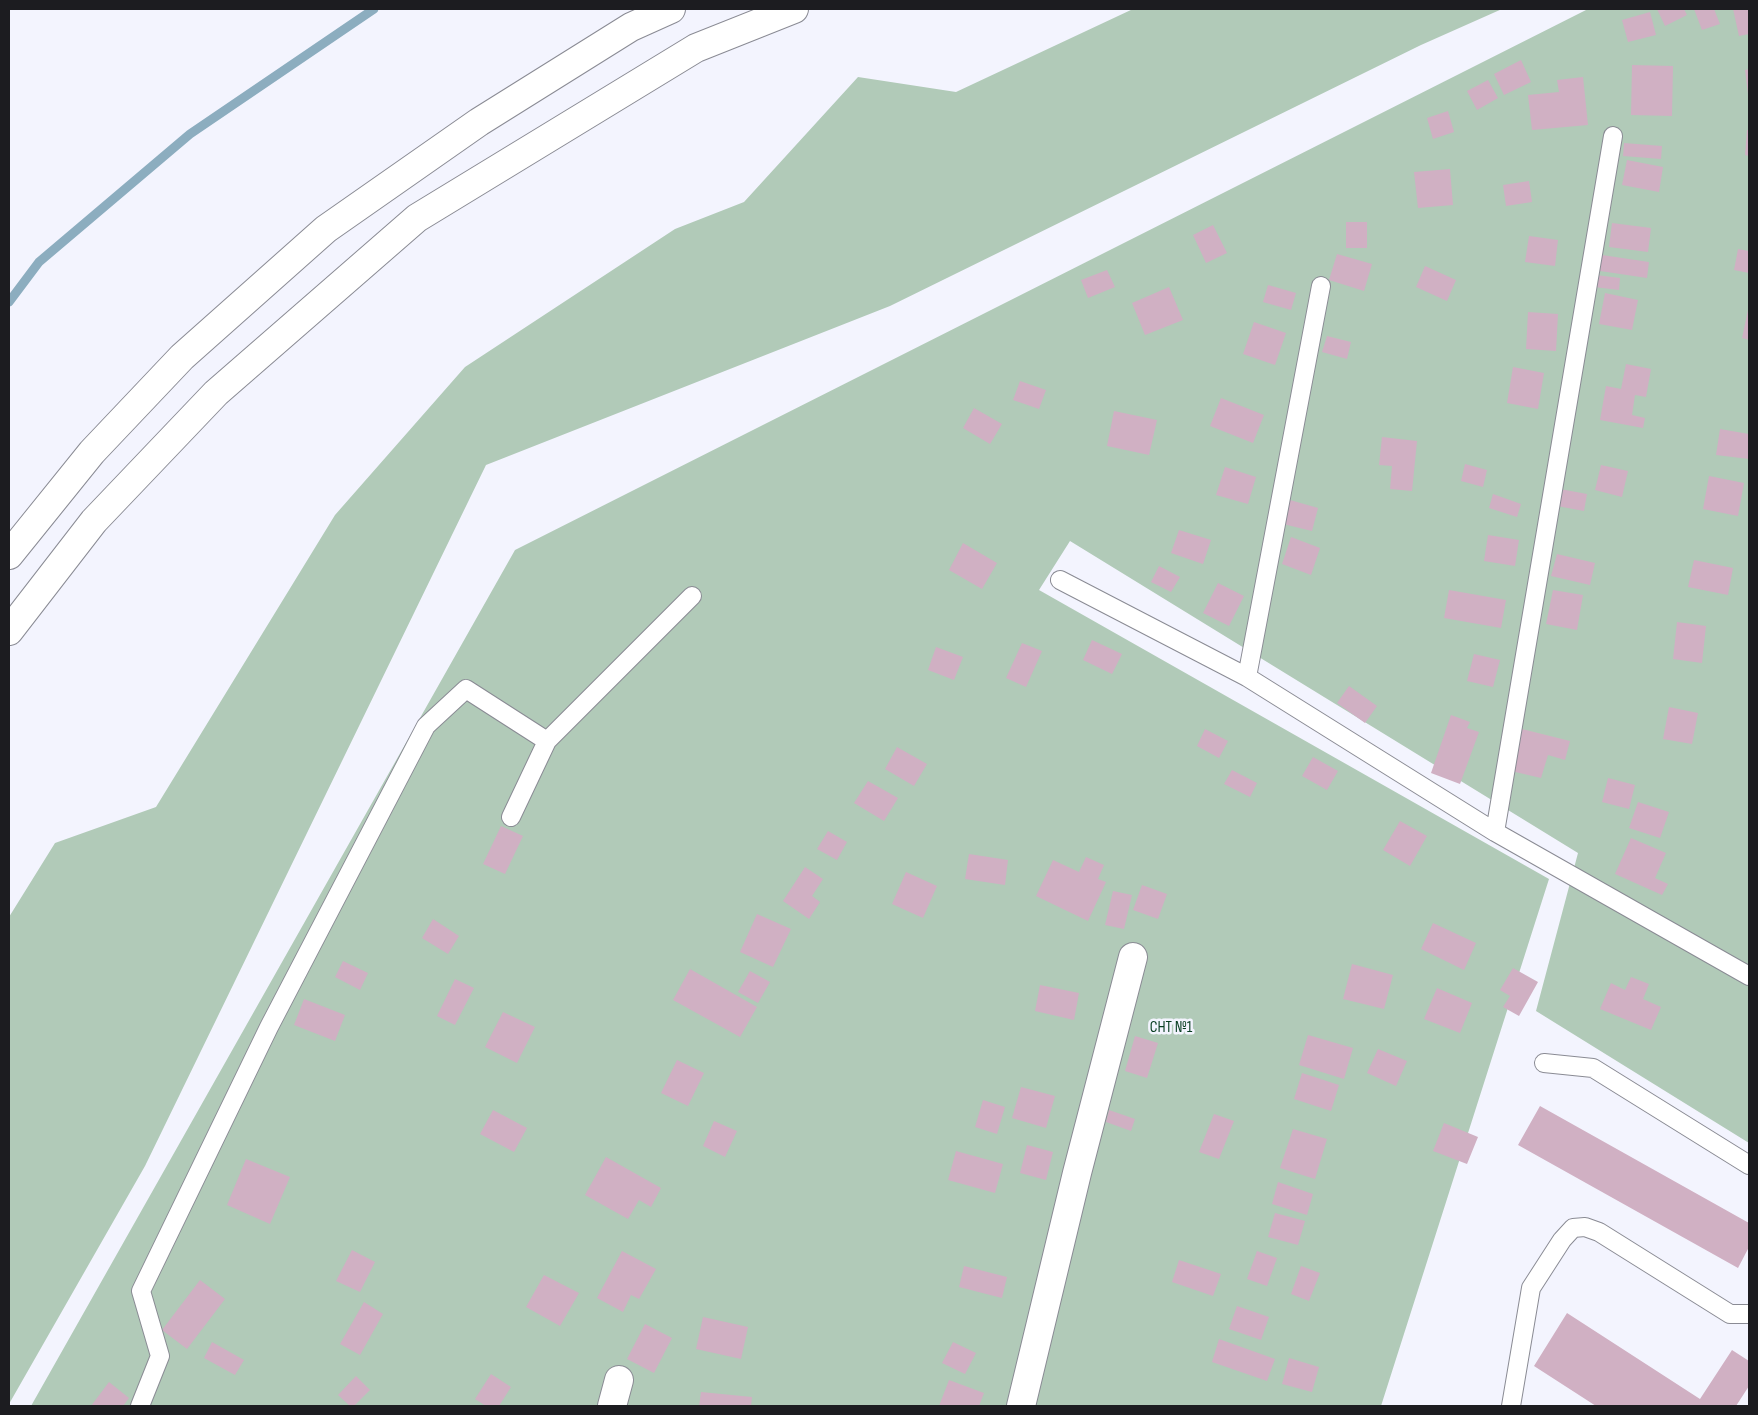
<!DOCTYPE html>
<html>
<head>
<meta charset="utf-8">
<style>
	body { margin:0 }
	#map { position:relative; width:1758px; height:1415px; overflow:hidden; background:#f3f4fe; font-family:"Sofia Sans Condensed",sans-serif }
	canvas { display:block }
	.frame { position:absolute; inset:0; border:10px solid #1c1c20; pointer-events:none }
</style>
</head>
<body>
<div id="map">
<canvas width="1758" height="1415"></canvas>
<div class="frame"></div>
</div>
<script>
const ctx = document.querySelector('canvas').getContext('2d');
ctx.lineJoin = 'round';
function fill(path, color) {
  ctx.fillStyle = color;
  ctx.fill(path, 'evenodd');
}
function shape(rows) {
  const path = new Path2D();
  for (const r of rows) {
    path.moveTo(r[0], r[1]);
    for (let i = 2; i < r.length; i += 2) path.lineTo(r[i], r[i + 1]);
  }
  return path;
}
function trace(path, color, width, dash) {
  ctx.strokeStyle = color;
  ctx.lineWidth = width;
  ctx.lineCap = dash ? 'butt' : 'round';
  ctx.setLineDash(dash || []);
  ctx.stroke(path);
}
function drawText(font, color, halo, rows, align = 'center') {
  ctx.font = font + ' "Sofia Sans Condensed",sans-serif';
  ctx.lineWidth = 5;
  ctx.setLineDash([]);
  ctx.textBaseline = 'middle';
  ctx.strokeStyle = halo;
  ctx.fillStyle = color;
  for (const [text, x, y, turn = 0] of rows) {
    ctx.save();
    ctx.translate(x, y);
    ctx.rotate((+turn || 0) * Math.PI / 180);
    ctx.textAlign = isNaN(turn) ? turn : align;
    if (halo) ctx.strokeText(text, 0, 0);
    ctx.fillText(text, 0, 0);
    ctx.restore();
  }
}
fill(shape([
	[1133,9,1502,9,1421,45,890,306,486,465,145,1166,9,1404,9,917,55,843,156,807,335,515,465,367,675,229,744,202,858,77,956,92],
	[1588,9,1749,9,1749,1143,1536,1011,1578,853,1070,541,1039,590,1549,879,1381,1406,31,1406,515,550]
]), '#b1cab8');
trace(shape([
	[9,302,39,262,190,134,374,9]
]), '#8cadbf', 9);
fill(shape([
	[1657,9,1684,9,1687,15,1665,26],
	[1694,9,1714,9,1720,24,1702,30],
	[1733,9,1749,9,1749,34,1739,36],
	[1650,12,1656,35,1628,42,1622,20],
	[1521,60,1531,82,1504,95,1494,74],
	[1632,65,1673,66,1672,116,1631,115],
	[1749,69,1749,94,1748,94,1745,70],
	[1583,77,1588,125,1532,130,1528,95,1559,92,1557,80],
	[1488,80,1498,98,1477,110,1467,91],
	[1448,111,1454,132,1433,139,1427,118],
	[1747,130,1749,130,1749,156,1745,155],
	[1624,143,1662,146,1661,159,1623,156],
	[1627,160,1663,167,1659,192,1622,185],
	[1450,169,1453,205,1418,208,1414,172],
	[1529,181,1532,202,1506,206,1503,185],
	[1346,222,1367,222,1367,248,1346,248],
	[1612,223,1651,228,1648,252,1609,247],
	[1213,225,1227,253,1206,263,1193,235],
	[1529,236,1558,240,1555,266,1525,262],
	[1738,249,1749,251,1749,273,1734,270],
	[1337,254,1372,264,1364,291,1329,280],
	[1602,255,1649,262,1647,278,1600,271],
	[1425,266,1456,280,1447,301,1416,287],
	[1107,270,1115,287,1088,298,1081,280],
	[1596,275,1620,278,1619,290,1594,287],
	[1268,285,1296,293,1291,310,1263,302],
	[1169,287,1183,320,1145,335,1132,303],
	[1605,293,1638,300,1632,330,1599,324],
	[1748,310,1749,310,1749,340,1742,338],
	[1528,312,1558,314,1556,351,1526,349],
	[1254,322,1286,333,1275,365,1243,354],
	[1327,336,1351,342,1347,359,1322,352],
	[1626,364,1651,369,1646,397,1635,395,1632,415,1645,418,1643,428,1600,420,1606,386,1621,389],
	[1513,367,1544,373,1538,409,1507,403],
	[1020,381,1046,390,1039,409,1013,400],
	[1221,398,1264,415,1253,443,1210,426],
	[974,408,1002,424,990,444,963,428],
	[1114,411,1157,420,1149,455,1107,446],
	[1720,429,1749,434,1749,459,1716,455],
	[1382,437,1417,441,1412,491,1390,489,1392,466,1379,465],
	[1465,464,1487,470,1483,487,1461,481],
	[1601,465,1628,471,1622,497,1595,490],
	[1225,467,1256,477,1248,504,1216,495],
	[1709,476,1744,483,1738,516,1703,509],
	[1560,489,1587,494,1584,511,1557,506],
	[1493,494,1521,504,1517,517,1489,508],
	[1290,500,1318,508,1312,531,1283,524],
	[1179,530,1211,540,1203,564,1171,553],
	[1488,535,1519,540,1515,566,1484,561],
	[1291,537,1320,548,1311,575,1282,564],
	[963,543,997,563,982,589,949,570],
	[1557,554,1595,563,1590,585,1551,576],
	[1694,560,1733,568,1728,595,1688,587],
	[1159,566,1180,577,1171,592,1151,582],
	[1218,583,1244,596,1229,626,1203,613],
	[1449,590,1506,600,1501,628,1444,618],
	[1553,590,1583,595,1577,630,1546,624],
	[1677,622,1706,626,1702,663,1673,659],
	[1092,640,1122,654,1112,674,1083,660],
	[1022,643,1042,651,1026,687,1006,678],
	[936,647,963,657,954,680,928,670],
	[1474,654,1500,660,1493,687,1467,681],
	[1349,686,1377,706,1365,723,1337,703],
	[1669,707,1698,713,1692,744,1663,739],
	[1451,715,1470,722,1467,728,1479,732,1460,784,1431,773],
	[1205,729,1228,741,1219,758,1197,746],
	[1522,729,1570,741,1565,760,1548,755,1541,778,1511,771],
	[897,747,927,764,914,786,885,769],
	[1313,757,1338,771,1327,790,1302,776],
	[1232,770,1257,783,1250,797,1224,784],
	[1608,778,1635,785,1629,809,1602,802],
	[868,781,898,798,884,821,854,803],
	[1638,802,1669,812,1660,838,1629,828],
	[1400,821,1427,836,1410,866,1383,850],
	[501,826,523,836,505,874,483,864],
	[828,831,847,842,837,860,817,849],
	[1631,838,1666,853,1655,878,1668,884,1662,895,1615,874],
	[969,854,1008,860,1005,885,965,879],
	[1086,857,1104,865,1098,879,1106,882,1088,921,1036,896,1053,860,1079,872],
	[805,867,823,879,812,896,820,902,809,919,783,901],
	[906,872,937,886,923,918,892,904],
	[1142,885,1167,894,1158,919,1133,910],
	[1113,891,1132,895,1124,929,1105,925],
	[757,914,791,929,773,967,740,952],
	[433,919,459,936,448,954,422,938],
	[1433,923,1476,943,1464,970,1421,949],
	[343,961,368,973,360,990,335,977],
	[1352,964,1393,975,1384,1009,1343,999],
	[1513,968,1538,982,1519,1016,1503,1007,1510,996,1500,990],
	[690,969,757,1007,740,1037,673,1000],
	[750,971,770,982,758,1003,738,992],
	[1631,977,1649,984,1643,999,1661,1007,1651,1030,1600,1009,1611,983,1625,990],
	[455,979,474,988,455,1025,437,1016],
	[1040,985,1079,993,1074,1020,1035,1011],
	[1437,988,1472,1003,1460,1033,1424,1019],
	[304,999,345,1015,335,1041,294,1025],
	[503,1012,535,1027,517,1063,485,1047],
	[1308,1035,1353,1048,1344,1079,1299,1065],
	[1135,1036,1158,1043,1147,1078,1125,1071],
	[1378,1049,1407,1061,1396,1086,1367,1073],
	[677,1060,704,1073,688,1106,661,1093],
	[1302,1073,1339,1085,1331,1111,1294,1099],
	[1021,1087,1055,1096,1046,1128,1012,1118],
	[983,1100,1005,1107,997,1134,975,1127],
	[1540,1106,1749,1223,1749,1247,1738,1268,1518,1145],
	[493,1110,527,1128,514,1152,480,1134],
	[1109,1110,1135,1119,1131,1131,1106,1122],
	[1214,1114,1234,1121,1219,1159,1199,1152],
	[714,1121,737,1131,725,1157,703,1146],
	[1444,1123,1478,1137,1467,1164,1433,1151],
	[1293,1129,1327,1139,1315,1179,1280,1168],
	[1027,1145,1053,1152,1046,1180,1020,1173],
	[956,1151,1003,1164,995,1193,948,1180],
	[606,1157,661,1188,651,1207,639,1200,628,1219,585,1195],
	[246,1159,290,1177,270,1224,227,1205],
	[1278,1182,1313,1194,1307,1215,1272,1204],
	[1275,1213,1305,1221,1298,1245,1268,1237],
	[352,1250,375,1262,360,1292,336,1281],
	[622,1251,656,1269,639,1299,631,1295,623,1312,597,1298],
	[1257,1251,1277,1258,1267,1286,1247,1279],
	[1179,1260,1221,1274,1213,1296,1172,1282],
	[964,1266,1007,1277,1002,1298,959,1287],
	[1301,1266,1320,1273,1309,1301,1291,1294],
	[544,1275,579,1293,560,1326,526,1307],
	[200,1280,225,1299,187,1349,162,1330],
	[364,1302,383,1314,360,1355,340,1344],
	[1237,1306,1269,1317,1261,1340,1229,1329],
	[1567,1313,1700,1399,1732,1350,1749,1361,1749,1386,1736,1406,1596,1406,1534,1366],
	[703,1317,748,1327,741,1359,696,1349],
	[645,1324,672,1338,654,1373,627,1359],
	[1219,1339,1275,1359,1267,1381,1212,1362],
	[212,1342,244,1360,235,1375,204,1358],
	[953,1342,976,1353,965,1374,942,1363],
	[1289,1358,1319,1367,1312,1392,1282,1384],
	[491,1374,511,1387,499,1406,486,1406,475,1399],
	[356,1376,370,1390,354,1406,350,1406,338,1395],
	[949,1380,984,1393,979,1406,939,1406],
	[109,1382,129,1398,123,1406,91,1406],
	[701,1392,752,1397,751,1406,699,1406]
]), '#d0b0c3');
const service = shape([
	[1060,580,1247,677,1495,832,1749,976],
	[1247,677,1321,286],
	[511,817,547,741,692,596],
	[1495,832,1613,136],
	[1544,1063,1593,1068,1749,1165],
	[140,1406,160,1356,141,1291,269,1027,426,726,466,689,547,741],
	[1511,1406,1531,1288,1562,1240,1573,1228,1585,1227,1599,1232,1730,1314,1749,1314]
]);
const minor = shape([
	[612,1406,619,1380],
	[1021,1406,1077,1173,1133,957]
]);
const primary = shape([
	[9,555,92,452,182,357,326,229,479,122,631,27,671,9],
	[9,631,94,521,216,393,417,218,696,48,794,9]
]);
trace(service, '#8a8b94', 20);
trace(minor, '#8a8b94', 30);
trace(primary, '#8a8b94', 30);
trace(service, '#fff', 18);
trace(minor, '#fff', 28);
trace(primary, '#fff', 28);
drawText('16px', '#063c1f', '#f3f4fe', [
	["СНТ №1",1171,1028]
]);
</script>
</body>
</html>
